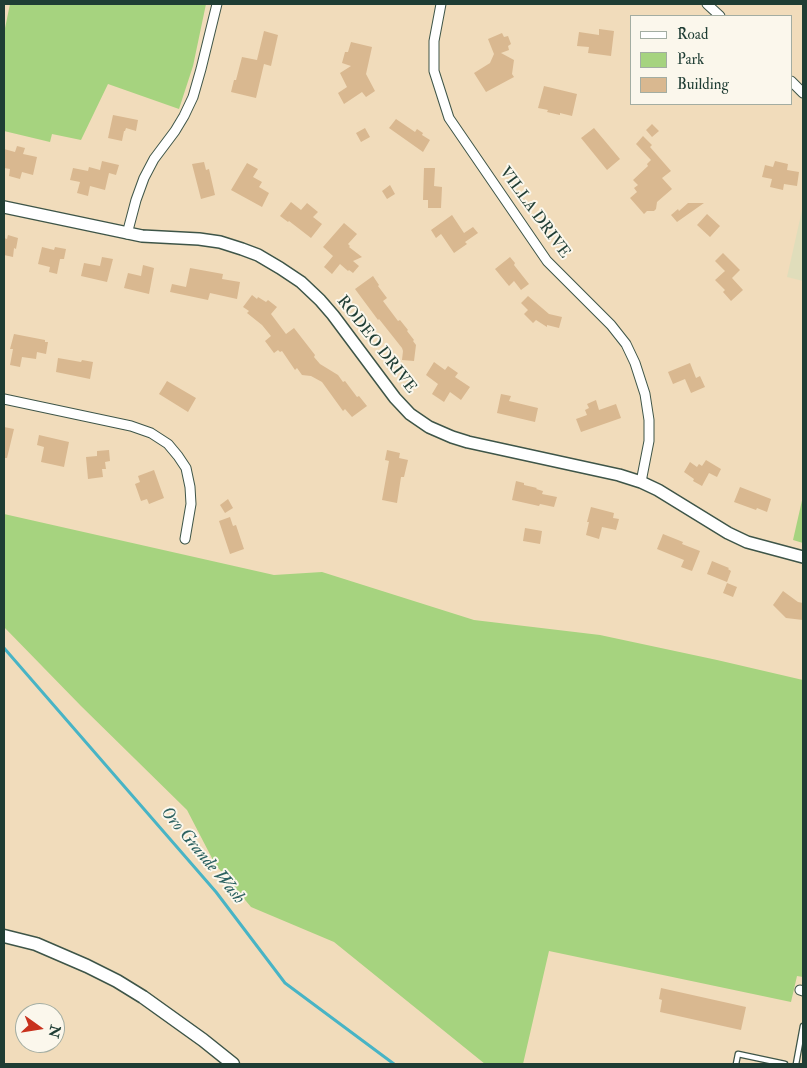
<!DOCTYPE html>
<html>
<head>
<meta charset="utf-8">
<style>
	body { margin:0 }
	#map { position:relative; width:807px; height:1068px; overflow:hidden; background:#f1dcbb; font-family:"IM FELL Double Pica",serif }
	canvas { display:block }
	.frame { position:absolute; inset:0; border:5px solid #1f3d34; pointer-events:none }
	.legend { position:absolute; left:630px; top:15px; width:162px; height:90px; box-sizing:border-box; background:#fbf7ec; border:1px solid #a3ada2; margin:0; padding:6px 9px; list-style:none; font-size:15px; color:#1f3d34 }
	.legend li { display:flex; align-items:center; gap:10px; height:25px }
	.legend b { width:25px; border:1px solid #a3ada2 }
	.north { position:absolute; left:15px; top:1003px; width:50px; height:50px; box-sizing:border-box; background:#fbf7ec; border:1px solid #a3ada2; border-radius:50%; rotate:103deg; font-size:14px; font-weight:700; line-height:20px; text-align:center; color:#1f3d34 }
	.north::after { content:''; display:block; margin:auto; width:18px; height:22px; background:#c8321e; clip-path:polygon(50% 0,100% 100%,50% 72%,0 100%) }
</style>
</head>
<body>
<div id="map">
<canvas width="807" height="1068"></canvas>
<div class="frame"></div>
<ul class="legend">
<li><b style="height:6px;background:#fff"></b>Road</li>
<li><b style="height:14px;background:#a6d37f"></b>Park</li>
<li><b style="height:14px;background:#d9b890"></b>Building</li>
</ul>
<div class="north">N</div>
</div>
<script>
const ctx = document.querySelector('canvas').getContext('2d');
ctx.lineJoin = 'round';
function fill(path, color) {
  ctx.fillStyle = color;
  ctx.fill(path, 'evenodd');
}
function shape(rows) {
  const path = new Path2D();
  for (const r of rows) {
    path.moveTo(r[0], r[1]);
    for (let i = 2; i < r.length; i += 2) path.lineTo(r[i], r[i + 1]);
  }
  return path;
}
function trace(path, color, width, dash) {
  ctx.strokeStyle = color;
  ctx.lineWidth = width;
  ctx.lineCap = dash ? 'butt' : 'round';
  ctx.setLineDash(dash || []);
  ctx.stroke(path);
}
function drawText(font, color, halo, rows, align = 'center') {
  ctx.font = font + ' "IM FELL Double Pica",serif';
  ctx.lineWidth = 4;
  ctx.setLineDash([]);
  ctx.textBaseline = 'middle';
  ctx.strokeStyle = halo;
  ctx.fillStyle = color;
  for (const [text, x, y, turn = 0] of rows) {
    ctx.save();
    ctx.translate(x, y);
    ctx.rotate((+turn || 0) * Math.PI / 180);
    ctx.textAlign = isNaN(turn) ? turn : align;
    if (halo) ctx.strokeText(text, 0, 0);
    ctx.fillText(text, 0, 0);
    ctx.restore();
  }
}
fill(shape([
	[803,206,803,281,787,277]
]), '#e0ddbb');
fill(shape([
	[10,4,206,4,193,66,179,109,108,84,81,140,52,134,50,142,4,131,4,33],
	[803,496,803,543,793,540],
	[4,514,274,575,322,572,474,620,600,635,717,660,803,680,803,977,797,976,791,1002,549,951,523,1064,485,1064,334,942,251,907,215,864,187,810,81,706,4,627]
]), '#a6d37f');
trace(shape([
	[4,648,216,892,285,983,394,1064]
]), '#48b4c5', 3);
fill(shape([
	[599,29,614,31,611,56,588,53,589,47,577,46,579,32,599,35],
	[264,31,278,35,271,66,264,64,256,98,231,92,234,80,236,80,242,57,257,60],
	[502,33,504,37,508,36,511,44,508,46,509,50,501,53,514,60,512,74,514,77,486,92,474,73,490,63,494,54,488,39],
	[351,42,372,47,366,74,375,91,366,97,362,92,344,104,338,93,347,87,340,73,351,66,342,63,345,52,348,52],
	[544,86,577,94,572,116,560,113,560,115,547,112,548,110,538,108],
	[113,115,138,120,136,131,126,128,125,131,124,131,122,141,108,138],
	[396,119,415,132,417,129,423,133,422,135,430,140,423,152,389,128],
	[652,124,659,131,652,137,646,130],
	[365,128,370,137,361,142,356,133],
	[594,128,620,159,607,170,581,138],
	[643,136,652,145,650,147,671,171,662,178,672,189,657,202,656,209,654,211,647,211,644,214,630,198,637,192,634,188,638,185,633,180,648,166,647,164,651,160,636,144],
	[17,146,25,148,23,154,37,157,33,175,22,172,20,179,9,176,10,169,4,168,4,149,15,152],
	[102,161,119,165,116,175,109,173,105,190,90,186,88,196,77,193,80,182,70,180,73,168,88,171,89,167,100,170],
	[775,161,788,164,787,170,799,172,797,186,784,184,783,190,770,187,772,179,762,177,765,165,773,167],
	[204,162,206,170,209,169,215,195,201,199,192,164],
	[247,163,258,169,253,177,262,182,259,187,269,193,262,207,231,190],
	[424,168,435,168,434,186,442,187,441,208,428,208,428,200,423,200],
	[390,185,395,194,387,199,382,191],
	[291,202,301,210,307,203,318,212,313,217,322,224,311,238,289,221,288,222,280,216],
	[688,203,704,203,677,222,671,215,678,209,679,211],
	[707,214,720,226,710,237,697,225],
	[452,215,464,233,473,227,478,233,465,242,467,244,454,253,441,234,436,238,431,230],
	[344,223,357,234,348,244,350,246,349,247,362,257,353,261,359,266,353,273,349,270,348,271,340,264,332,274,324,267,333,256,323,247],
	[8,235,18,238,16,249,14,248,13,257,4,255,4,238,7,239],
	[42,247,54,250,55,247,66,249,64,259,60,259,57,274,49,272,50,267,38,264],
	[723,253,740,270,732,278,743,290,731,301,723,292,725,290,715,280,725,271,715,261],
	[102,257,113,259,107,282,81,276,84,263,100,266],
	[510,257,515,263,514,265,529,284,521,290,514,281,509,286,495,269],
	[143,265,154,268,149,294,124,288,128,273,141,276],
	[190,268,223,274,222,279,240,282,237,299,210,293,208,300,170,292,172,284,186,287],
	[373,276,379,285,378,286,387,298,383,301,398,321,400,320,408,330,407,331,414,340,413,341,416,345,414,361,402,360,403,351,402,348,379,319,378,320,355,289],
	[252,295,257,299,258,297,266,302,268,300,277,307,271,314,286,334,294,328,315,355,314,357,320,364,338,375,343,382,345,381,357,397,359,396,367,406,352,417,345,409,343,411,322,382,311,376,302,375,297,368,295,370,282,351,280,352,278,350,274,353,265,341,271,336,262,325,247,313,249,311,243,307],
	[528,296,549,314,562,317,559,328,547,325,547,327,536,320,533,323,524,314,528,310,521,303],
	[14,334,45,340,45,342,48,342,46,354,37,352,36,359,22,357,20,367,10,365,13,349,10,349],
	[58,358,81,362,82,360,93,362,90,379,56,372],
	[434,362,445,370,448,366,458,373,455,377,470,387,461,400,450,392,444,402,432,394,438,384,426,375],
	[690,363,696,378,700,376,705,387,691,393,685,379,673,384,668,372],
	[167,381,196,398,188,412,159,394],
	[501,394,511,396,509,401,538,408,535,422,497,413],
	[596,400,599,410,616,404,621,418,581,432,576,419,587,415,585,410,589,408,587,404],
	[4,427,14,429,7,458,4,458],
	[39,435,69,442,64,467,41,462,44,447,37,445],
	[109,450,110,461,105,462,106,469,102,469,103,477,88,479,86,457,97,456,97,451],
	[387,450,400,453,399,458,408,460,404,477,401,477,397,503,382,500,389,461,385,460],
	[706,460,721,469,717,477,709,473,702,486,693,481,694,479,684,472,690,462,697,467,699,464,702,466],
	[154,470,164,498,149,504,147,499,141,501,135,484,140,482,138,476],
	[516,481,524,483,524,485,537,488,536,489,543,491,542,494,557,497,554,507,540,504,539,506,512,500],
	[740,487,771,499,767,512,757,508,756,510,734,502],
	[228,499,233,508,225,513,220,505],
	[591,507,614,513,613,518,619,519,616,530,602,527,599,539,586,535,589,522,587,522],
	[230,517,233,526,236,525,244,549,230,554,219,521],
	[525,528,542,531,540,544,523,541],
	[663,534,683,542,682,544,700,551,692,571,681,567,684,560,657,549],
	[712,561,729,568,728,569,731,571,727,582,707,574],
	[727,583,737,587,733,597,723,593],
	[783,591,798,602,803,603,803,620,786,618,773,605],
	[661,988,746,1007,741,1030,660,1012,662,1000,659,999]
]), '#d9b890');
const service = shape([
	[736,1064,738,1054,785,1064],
	[796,1064,803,1026]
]);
const minor = shape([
	[441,4,434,41,434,71,449,118,547,261,611,325,626,344,635,363,645,394,649,420,649,441,641,482],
	[707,4,720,16],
	[791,81,803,93],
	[127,234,136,200,144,178,154,159,175,131,184,116,193,97,201,69,217,4],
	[4,399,131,426,151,433,168,444,178,456,186,468,190,487,191,504,185,539],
	[800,990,803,991]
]);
const tertiary = shape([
	[4,207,142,236,199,239,220,242,242,249,258,255,280,268,301,282,320,300,333,315,395,398,410,414,429,427,452,437,468,442,619,475,641,482,658,490,728,533,747,542,803,557]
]);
const secondary = shape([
	[4,936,36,944,87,966,117,981,143,997,203,1040,233,1064]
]);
trace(service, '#3e5548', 7);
trace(minor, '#3e5548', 11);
trace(tertiary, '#3e5548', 14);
trace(secondary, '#3e5548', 15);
trace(service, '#fff', 4.5);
trace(minor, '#fff', 9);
trace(tertiary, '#fff', 11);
trace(secondary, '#fff', 12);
drawText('16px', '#1f3d34', '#fbf7ec', [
	["VILLA DRIVE",534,213,54],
	["RODEO DRIVE",376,345,52]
]);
drawText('italic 18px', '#2b6160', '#fbf7ec', [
	["Oro Grande Wash",202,856,50]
]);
</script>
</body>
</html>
